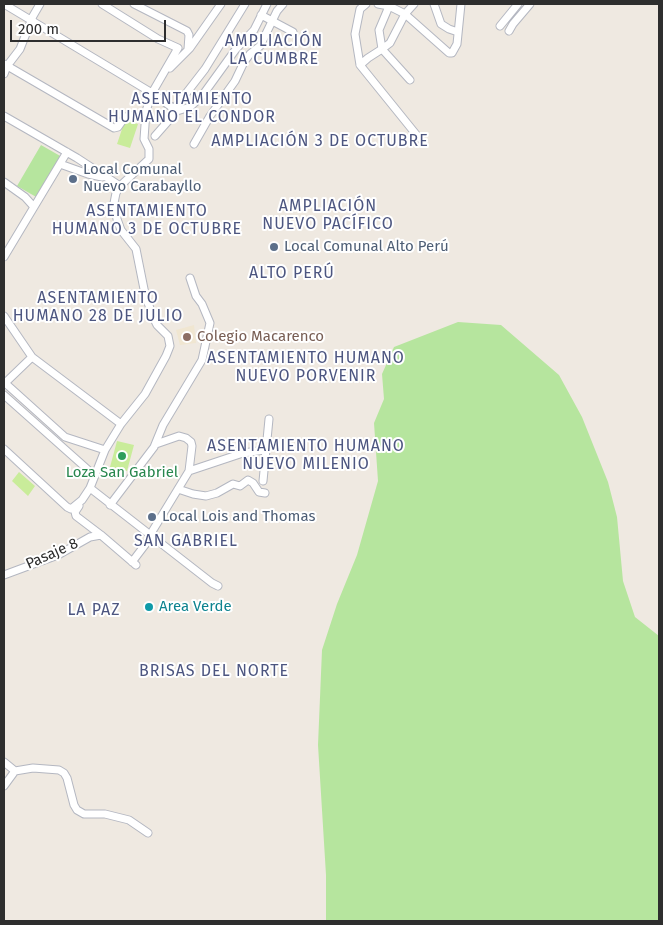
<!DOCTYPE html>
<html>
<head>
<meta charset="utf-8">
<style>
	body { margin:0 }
	#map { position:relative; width:663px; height:925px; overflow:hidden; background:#efe9e1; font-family:"Fira Sans",sans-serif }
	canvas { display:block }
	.frame { position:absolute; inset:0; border:5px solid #2e2e2e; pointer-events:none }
	.scale { position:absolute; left:10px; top:20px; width:156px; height:22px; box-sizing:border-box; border:2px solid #2e2e2e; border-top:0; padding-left:6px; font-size:15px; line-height:18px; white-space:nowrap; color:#2e2e2e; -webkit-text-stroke:4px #fff; paint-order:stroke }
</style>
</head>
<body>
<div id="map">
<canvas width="663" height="925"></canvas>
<div class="frame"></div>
<div class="scale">200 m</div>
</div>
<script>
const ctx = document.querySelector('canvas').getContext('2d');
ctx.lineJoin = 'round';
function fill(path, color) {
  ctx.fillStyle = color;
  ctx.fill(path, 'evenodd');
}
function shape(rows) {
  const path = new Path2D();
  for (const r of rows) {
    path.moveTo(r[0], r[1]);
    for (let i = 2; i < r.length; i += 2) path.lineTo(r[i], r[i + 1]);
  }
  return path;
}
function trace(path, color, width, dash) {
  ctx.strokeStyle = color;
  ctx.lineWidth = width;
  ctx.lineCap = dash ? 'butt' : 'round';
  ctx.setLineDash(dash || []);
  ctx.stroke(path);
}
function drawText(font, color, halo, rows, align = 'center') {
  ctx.font = font + ' "Fira Sans",sans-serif';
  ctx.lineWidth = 4;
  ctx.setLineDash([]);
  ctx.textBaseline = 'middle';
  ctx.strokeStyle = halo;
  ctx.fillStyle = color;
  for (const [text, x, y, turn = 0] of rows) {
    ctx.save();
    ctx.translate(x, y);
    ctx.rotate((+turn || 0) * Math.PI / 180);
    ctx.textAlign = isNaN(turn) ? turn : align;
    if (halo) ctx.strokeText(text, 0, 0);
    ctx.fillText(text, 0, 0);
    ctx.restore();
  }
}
fill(shape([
	[194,325,196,343,180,345,176,330]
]), '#f0e6d1');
fill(shape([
	[41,145,62,157,38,198,17,186],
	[458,322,501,325,559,375,582,417,608,482,617,517,623,581,635,617,659,636,659,921,326,921,326,875,318,745,322,650,337,604,357,555,378,481,374,423,384,399,382,374,394,347]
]), '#b6e59e');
fill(shape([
	[125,120,138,124,130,148,117,144],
	[117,441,134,445,127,471,110,467],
	[19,472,35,486,28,496,12,481]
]), '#c9ec9a');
const minor = shape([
	[4,4,152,93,177,111],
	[134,4,187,31,189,35,188,49],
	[366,4,360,9,355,34,360,65,419,138],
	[378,4,389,6,405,14,449,53,452,53,457,44,461,4],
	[434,4,441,24,449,29,458,32],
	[261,15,293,32],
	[500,26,518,4],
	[509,31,513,24,530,4],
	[4,64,114,128,118,127,125,117,138,115,146,111],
	[360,65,368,58,382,49,379,30,390,4],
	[170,68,190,48,221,4],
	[4,74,7,66,20,49,33,16,40,4],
	[410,80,382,49,390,43,405,14,414,4],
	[174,109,205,69,245,4],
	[4,116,77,158,120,186],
	[155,136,177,111,190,107,202,96,236,49,254,30,267,4],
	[194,144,210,116,235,81,244,62,250,54,260,46,277,11,283,4],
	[60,164,88,174,102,177],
	[4,182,25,197,34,207],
	[4,257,67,152],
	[4,316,32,357,121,424],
	[4,382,65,437,105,450],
	[4,384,32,357],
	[4,395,95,476],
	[4,449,67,507,71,509,82,500,90,488,105,450,121,424,145,394,166,356,170,346,168,336,157,325,153,317,145,294,136,249,121,230,117,219,114,203,116,193,120,186,149,159,149,149,144,139,146,111,152,93,178,48,158,39,102,4],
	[189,471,243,453,265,450],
	[263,481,269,419],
	[90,488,212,583,218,586],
	[178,489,193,494,206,496,217,493,233,484,240,486,248,480,253,483,259,492,265,493],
	[110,505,154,447,163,425,202,360,210,323,202,304,196,296,190,278],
	[79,506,75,512,76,516,101,535,136,565],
	[150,535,189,471,192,446,191,442,186,438,179,436,156,444],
	[132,562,151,537],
	[4,575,58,555,90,537,101,535],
	[4,762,15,771,33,768,59,770,64,773,67,778,74,805,77,810,84,814,105,814,129,820,148,833],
	[4,786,15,771]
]);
trace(minor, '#b4b7c1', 9);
trace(minor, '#fff', 7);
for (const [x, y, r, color] of [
	[73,179,5,"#5c6f8a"],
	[274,247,5,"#5c6f8a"],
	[187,337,5,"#8d6e63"],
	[122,456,5,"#2e9e5b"],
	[152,517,5,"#5c6f8a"],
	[149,607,5,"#0f9aa8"]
]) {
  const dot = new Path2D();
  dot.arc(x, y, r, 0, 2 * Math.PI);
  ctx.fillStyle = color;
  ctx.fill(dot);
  trace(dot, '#fff', 2);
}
drawText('15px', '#4e5e75', '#fff', [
	["Local Comunal",83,170],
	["Nuevo Carabayllo",83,187],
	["Local Comunal Alto Perú",284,247],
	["Local Lois and Thomas",162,517]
], 'left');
drawText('15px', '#785e54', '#fff', [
	["Colegio Macarenco",197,337]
], 'left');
drawText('15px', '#27864d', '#fff', [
	["Loza San Gabriel",122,473]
]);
drawText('15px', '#2e2e2e', '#fff', [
	["Pasaje 8",52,554,-24]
]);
drawText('15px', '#0d838f', '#fff', [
	["Area Verde",159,607]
], 'left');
ctx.letterSpacing = '1px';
drawText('16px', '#4d5680', '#fff', [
	["AMPLIACIÓN",274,42],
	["LA CUMBRE",274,60],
	["ASENTAMIENTO",192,100],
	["HUMANO EL CONDOR",192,118],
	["AMPLIACIÓN 3 DE OCTUBRE",320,142],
	["AMPLIACIÓN",328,207],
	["NUEVO PACÍFICO",328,225],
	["ASENTAMIENTO",147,212],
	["HUMANO 3 DE OCTUBRE",147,230],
	["ALTO PERÚ",292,274],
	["ASENTAMIENTO",98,299],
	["HUMANO 28 DE JULIO",98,317],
	["ASENTAMIENTO HUMANO",306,359],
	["NUEVO PORVENIR",306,377],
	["ASENTAMIENTO HUMANO",306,447],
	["NUEVO MILENIO",306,465],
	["SAN GABRIEL",186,542],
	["LA PAZ",94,611],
	["BRISAS DEL NORTE",214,672]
]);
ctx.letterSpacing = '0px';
</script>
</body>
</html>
